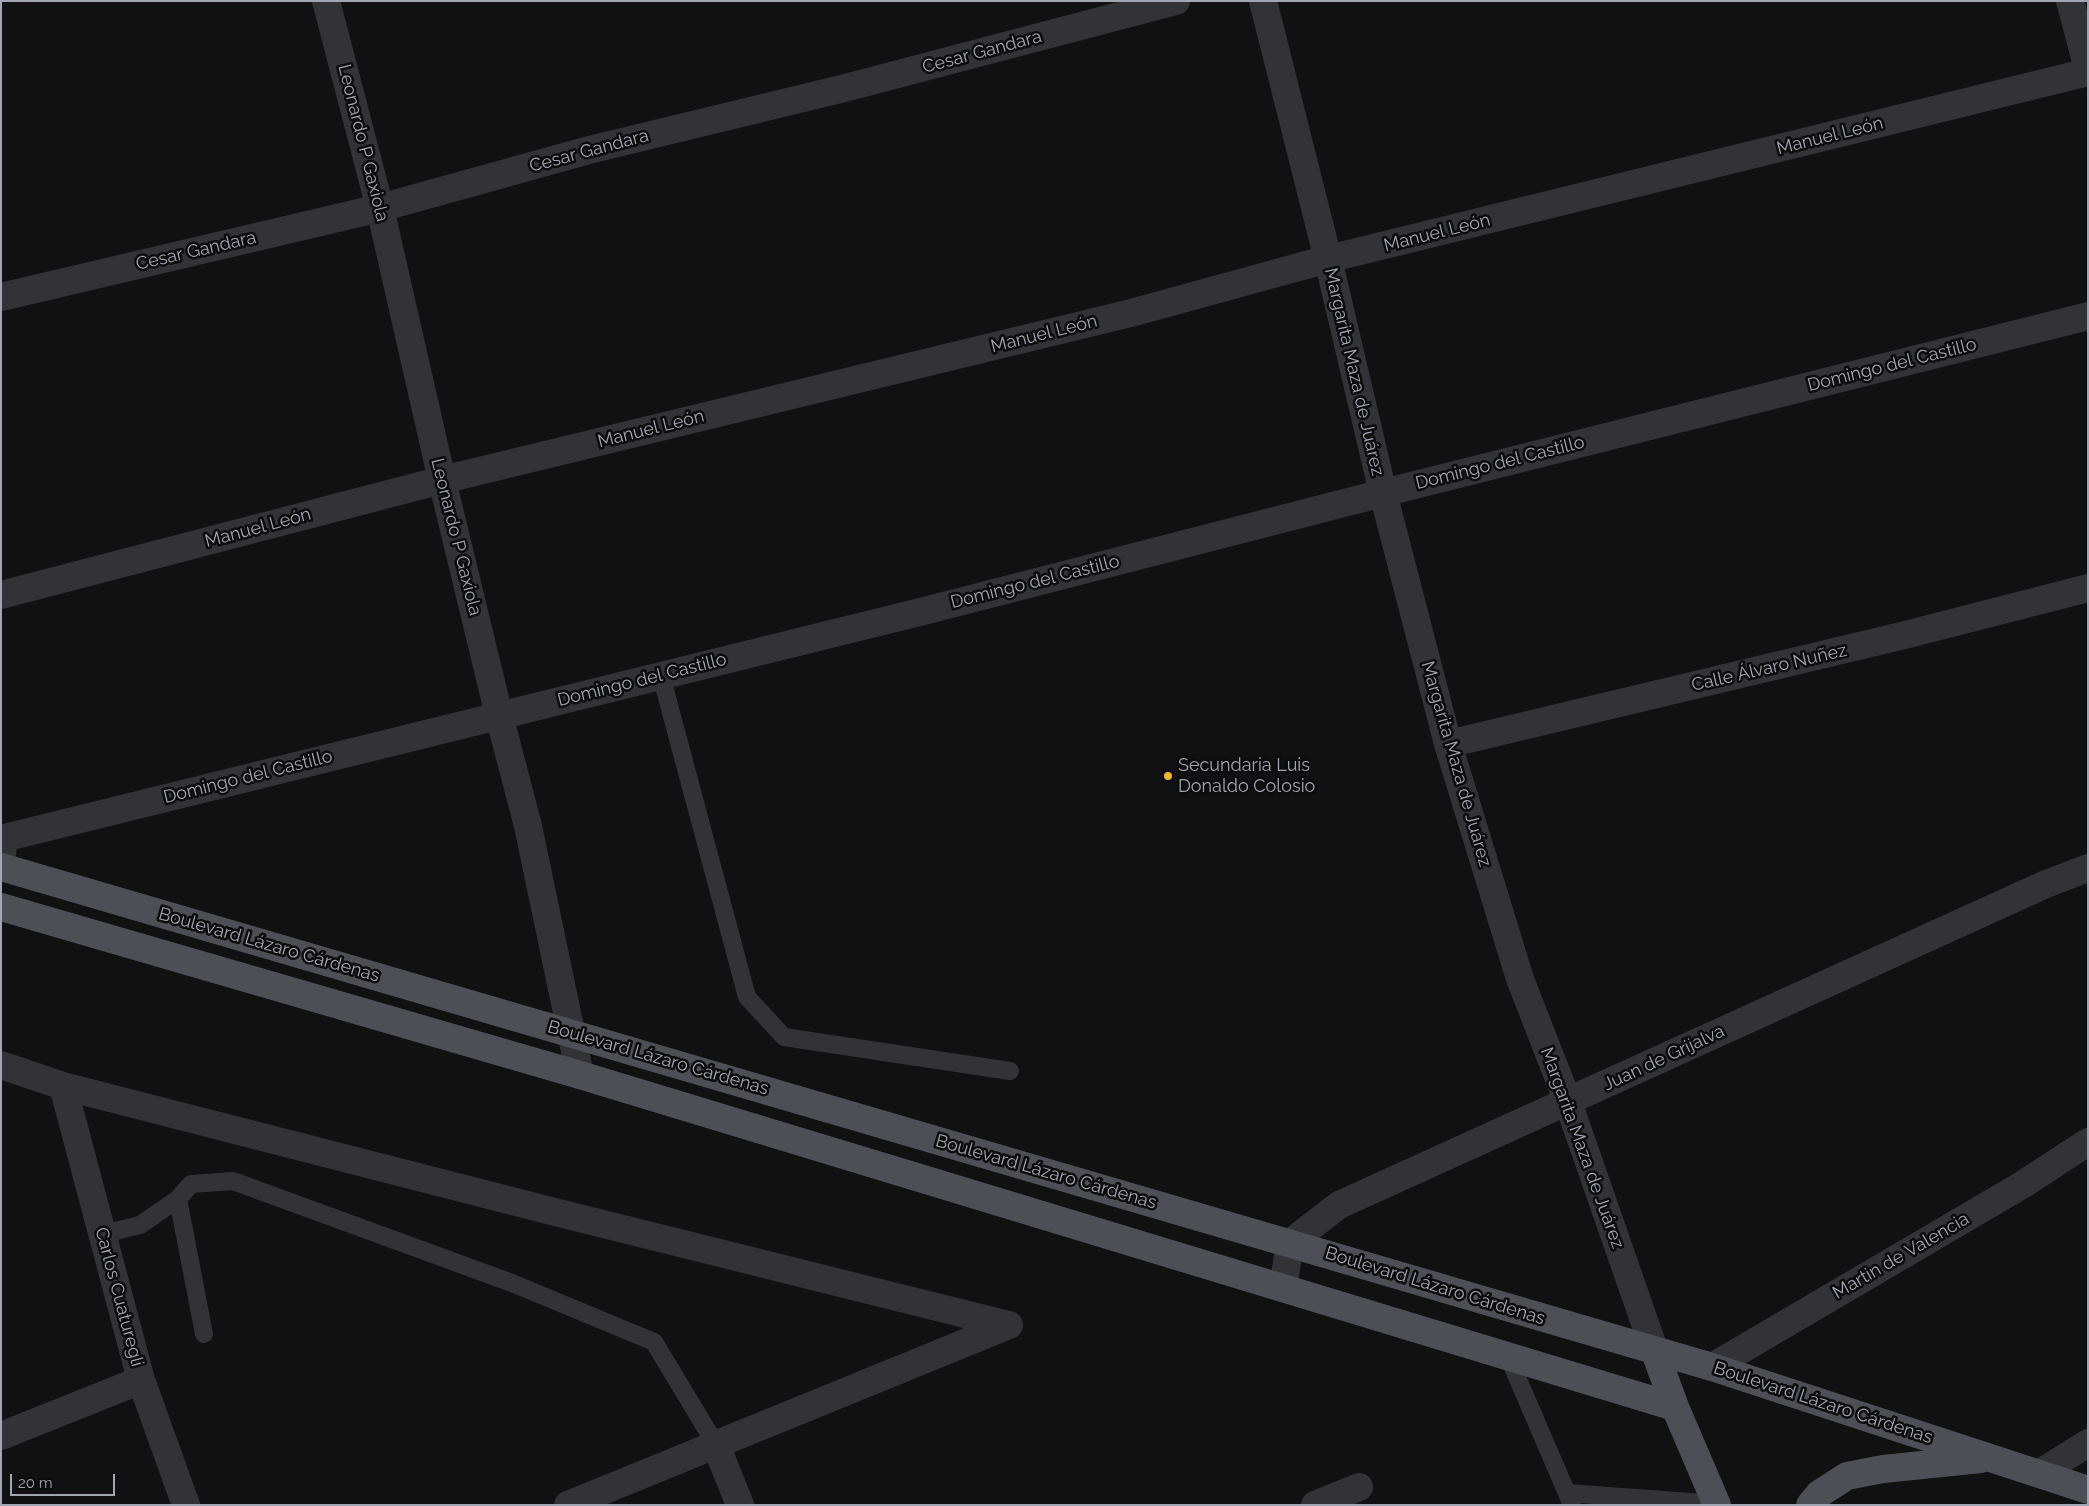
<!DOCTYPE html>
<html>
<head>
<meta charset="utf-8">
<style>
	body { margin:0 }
	#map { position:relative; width:2089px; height:1506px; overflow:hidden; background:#111112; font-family:Raleway,sans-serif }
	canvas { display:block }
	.frame { position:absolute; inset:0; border:2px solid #a2a6b3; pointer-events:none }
	.scale { position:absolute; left:10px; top:1474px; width:105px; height:22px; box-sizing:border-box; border:2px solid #a2a6b3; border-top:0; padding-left:6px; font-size:15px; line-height:18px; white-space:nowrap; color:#a2a6b3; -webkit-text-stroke:4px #0c0c0d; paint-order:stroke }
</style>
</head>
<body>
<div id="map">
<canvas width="2089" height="1506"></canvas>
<div class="frame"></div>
<div class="scale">20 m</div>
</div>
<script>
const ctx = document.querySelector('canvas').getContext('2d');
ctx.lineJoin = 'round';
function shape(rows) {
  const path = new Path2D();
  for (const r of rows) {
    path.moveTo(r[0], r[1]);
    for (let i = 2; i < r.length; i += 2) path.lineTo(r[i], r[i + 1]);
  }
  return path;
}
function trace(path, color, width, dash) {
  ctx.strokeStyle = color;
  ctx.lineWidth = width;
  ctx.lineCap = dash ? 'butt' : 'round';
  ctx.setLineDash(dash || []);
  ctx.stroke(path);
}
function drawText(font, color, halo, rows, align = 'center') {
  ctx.font = font + ' Raleway,sans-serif';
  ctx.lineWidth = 5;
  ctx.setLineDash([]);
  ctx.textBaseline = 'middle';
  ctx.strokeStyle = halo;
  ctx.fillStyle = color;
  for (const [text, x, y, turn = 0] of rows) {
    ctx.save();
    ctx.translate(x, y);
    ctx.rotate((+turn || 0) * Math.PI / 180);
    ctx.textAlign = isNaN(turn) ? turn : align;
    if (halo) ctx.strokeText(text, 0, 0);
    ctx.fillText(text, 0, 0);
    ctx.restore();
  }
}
trace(shape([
	[661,675,747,997,784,1037,1010,1071],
	[178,1199,204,1334],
	[103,1234,140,1225,178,1199,191,1184,233,1181,512,1283,654,1342,716,1445],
	[1508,1356,1572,1505],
	[1568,1493,1717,1504]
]), '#323237', 18);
trace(shape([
	[326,1,380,208,442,480,499,715,528,826,580,1075],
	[1263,1,1328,259,1383,493,1448,744,1520,979,1568,1102,1655,1352],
	[2070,1,2088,69],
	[1,297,380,208,589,150,845,88,1176,1],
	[1,595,442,480,1131,313,1328,259,2088,72],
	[1448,744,1905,635,2088,588],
	[1,862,4,838,920,612,1383,493,2088,316],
	[1,1065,63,1086,551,1211,1009,1325],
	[63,1086,141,1380,186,1505],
	[1283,1288,1290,1243,1339,1205,2046,884,2088,868],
	[1712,1367,2022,1185,2088,1142],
	[1,1436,141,1380],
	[716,1445,740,1505],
	[2040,1473,2088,1443],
	[568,1505,1009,1325],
	[1315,1505,1359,1487]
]), '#323237', 28);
trace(shape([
	[1,867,1712,1367,2088,1490],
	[1,907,580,1075,1675,1407],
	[1655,1352,1675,1407,1717,1505],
	[1810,1505,1819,1494,1847,1476,1883,1469,1981,1459]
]), '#4e4f56', 28);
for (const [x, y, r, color] of [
	[1168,776,5,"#f2b729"]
]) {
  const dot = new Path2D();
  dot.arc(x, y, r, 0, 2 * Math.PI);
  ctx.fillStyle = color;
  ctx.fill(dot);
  trace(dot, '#0c0c0d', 2);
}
drawText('18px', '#a2a6b3', '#0c0c0d', [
	["Cesar Gandara",982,52,-15],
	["Manuel León",1830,136,-14],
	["Leonardo P Gaxiola",363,143,76],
	["Cesar Gandara",589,151,-15],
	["Manuel León",1437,233,-14],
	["Cesar Gandara",196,251,-13],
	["Manuel León",1044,334,-14],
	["Domingo del Castillo",1892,365,-14],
	["Margarita Maza de Juárez",1354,372,77],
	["Manuel León",651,429,-14],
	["Domingo del Castillo",1500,463,-14],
	["Manuel León",258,528,-15],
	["Leonardo P Gaxiola",456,537,76],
	["Domingo del Castillo",1035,582,-14],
	["Calle Álvaro Nuñez",1769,668,-13],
	["Domingo del Castillo",642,680,-14],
	["Margarita Maza de Juárez",1456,764,74],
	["Domingo del Castillo",248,777,-14],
	["Boulevard Lázaro Cárdenas",269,945,16],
	["Boulevard Lázaro Cárdenas",658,1058,16],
	["Juan de Grijalva",1664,1058,-25],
	["Margarita Maza de Juárez",1582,1148,70],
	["Boulevard Lázaro Cárdenas",1046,1172,16],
	["Martin de Valencia",1901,1256,-30],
	["Boulevard Lázaro Cárdenas",1435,1286,17],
	["Carlos Cuaturegli",119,1297,75],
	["Boulevard Lázaro Cárdenas",1823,1403,18]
]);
drawText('18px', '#a2a6b3', '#0c0c0d', [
	["Secundaria Luis",1178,766],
	["Donaldo Colosio",1178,787]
], 'left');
</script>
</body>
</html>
